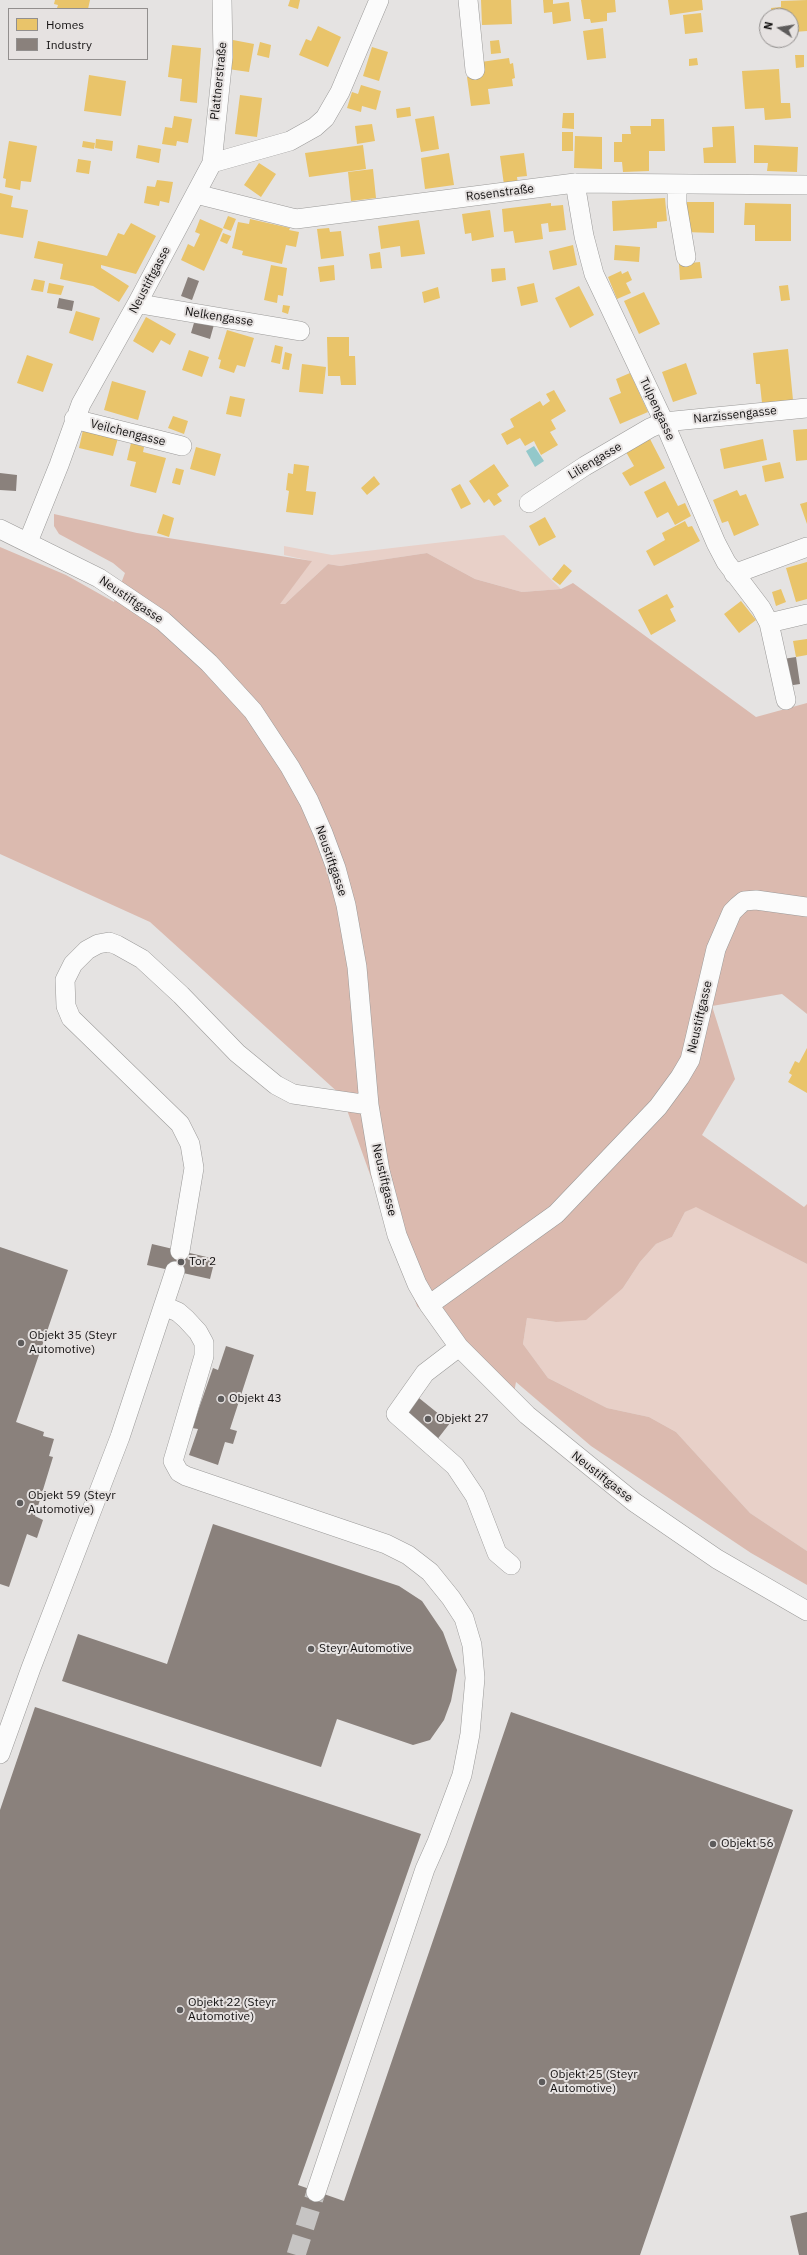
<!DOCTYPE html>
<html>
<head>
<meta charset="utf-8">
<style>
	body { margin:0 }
	#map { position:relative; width:807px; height:2255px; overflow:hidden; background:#e5e3e2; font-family:"IBM Plex Sans",sans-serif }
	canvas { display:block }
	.legend { position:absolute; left:8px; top:8px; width:140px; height:52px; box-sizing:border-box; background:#e6e2e1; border:1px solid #928f8e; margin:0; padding:5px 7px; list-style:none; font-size:12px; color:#141212 }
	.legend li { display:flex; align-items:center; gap:8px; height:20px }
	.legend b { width:20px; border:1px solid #928f8e }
	.north { position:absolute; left:759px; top:8px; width:40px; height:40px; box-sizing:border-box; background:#e6e2e1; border:1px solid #928f8e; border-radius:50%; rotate:282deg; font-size:11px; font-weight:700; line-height:16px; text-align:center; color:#141212 }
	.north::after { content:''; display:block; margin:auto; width:14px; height:18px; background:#5d5b5b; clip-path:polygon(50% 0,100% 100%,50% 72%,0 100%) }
</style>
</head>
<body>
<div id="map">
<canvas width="807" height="2255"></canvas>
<ul class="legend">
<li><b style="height:11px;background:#e9c46a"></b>Homes</li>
<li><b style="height:11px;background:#8a817c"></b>Industry</li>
</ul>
<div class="north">N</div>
</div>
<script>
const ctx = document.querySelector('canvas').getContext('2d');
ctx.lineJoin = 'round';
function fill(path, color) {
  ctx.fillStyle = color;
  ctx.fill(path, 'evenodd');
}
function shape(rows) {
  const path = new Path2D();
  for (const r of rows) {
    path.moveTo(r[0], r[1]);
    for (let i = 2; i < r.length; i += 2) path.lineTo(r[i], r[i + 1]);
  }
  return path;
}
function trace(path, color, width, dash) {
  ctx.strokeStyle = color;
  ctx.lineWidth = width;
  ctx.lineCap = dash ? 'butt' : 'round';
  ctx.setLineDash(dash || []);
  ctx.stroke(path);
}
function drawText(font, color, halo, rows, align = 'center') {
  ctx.font = font + ' "IBM Plex Sans",sans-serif';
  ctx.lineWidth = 4;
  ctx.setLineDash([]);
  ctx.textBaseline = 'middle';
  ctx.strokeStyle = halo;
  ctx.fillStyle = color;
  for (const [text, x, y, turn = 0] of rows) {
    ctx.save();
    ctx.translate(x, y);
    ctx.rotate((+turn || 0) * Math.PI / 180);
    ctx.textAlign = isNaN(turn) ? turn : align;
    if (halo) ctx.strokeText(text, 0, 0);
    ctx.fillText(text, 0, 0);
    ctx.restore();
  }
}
fill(shape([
	[504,535,561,589,522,592,475,579,427,553,340,566,328,564,285,604,279,604,311,561,284,555,284,546,332,555],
	[696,1206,807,1264,807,1551,750,1513,676,1432,649,1417,607,1408,548,1378,523,1344,527,1318,556,1322,623,1288,640,1262,656,1244,672,1237,685,1212]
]), '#e8d0c8');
fill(shape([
	[54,514,137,533,312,561,280,604,285,604,328,564,340,566,427,553,475,579,522,592,561,589,573,583,756,717,807,703,807,1014,782,994,712,1006,735,1079,702,1135,804,1207,807,1204,807,1264,696,1207,685,1212,672,1237,656,1244,640,1262,623,1288,586,1320,556,1322,527,1318,523,1344,548,1378,607,1408,649,1417,676,1432,750,1513,807,1551,807,1585,751,1553,591,1446,516,1382,511,1409,417,1306,342,1096,150,922,0,854,0,547,66,575,114,602,125,573,113,563,59,534,54,526]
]), '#dbbaaf');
fill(shape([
	[534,446,544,461,535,467,526,451]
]), '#93c8ca');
fill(shape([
	[55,0,90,0,88,9,57,8,58,5,54,4],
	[290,0,300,0,298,9,288,6],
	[481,0,511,0,512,24,482,25],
	[543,0,553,0,553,4,569,2,571,21,553,24,552,12,544,13],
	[581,0,615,0,616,12,607,13,607,21,591,23,590,19,584,19],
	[668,0,702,0,703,10,670,15],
	[807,0,807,31,794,32,793,26,791,26,791,16,782,16,782,13,772,14,771,8,781,7,781,1],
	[701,13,703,32,685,34,683,15],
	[318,26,341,37,328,67,299,55,306,39,311,41],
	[603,28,606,58,587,60,583,31],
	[233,40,254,44,249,72,228,69],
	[499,40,501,53,491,54,490,41],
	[260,42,271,45,269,58,257,55],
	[172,45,201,48,197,103,180,101,182,79,168,77],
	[372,47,388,52,379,81,363,76],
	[795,55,804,55,804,67,796,68],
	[509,58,510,64,513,63,515,78,512,79,513,86,488,89,490,104,471,106,467,77,483,75,481,62],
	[697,58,698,65,689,66,689,59],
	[779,69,781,103,790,103,791,118,765,120,764,108,745,109,742,71],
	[89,75,126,81,121,116,84,111],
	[361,85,381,91,376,110,362,106,361,112,347,108,352,92,358,94],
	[240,95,262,98,257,137,235,134],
	[410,107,411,116,397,118,396,109],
	[563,113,574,113,574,129,562,128],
	[174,116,192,119,188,143,177,141,176,146,162,144,165,127,172,128],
	[434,116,439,149,421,152,415,119],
	[651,119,664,119,665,151,649,151,649,171,623,172,622,162,614,162,614,142,622,142,622,134,631,134,630,126,651,126],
	[372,124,375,141,357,144,355,126],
	[734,126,736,163,704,163,703,148,713,147,712,127],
	[562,132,573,132,573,151,562,151],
	[575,136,602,137,602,169,574,168],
	[96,139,113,141,112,151,95,148],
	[9,141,37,146,31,182,21,181,20,190,5,187,6,179,3,178],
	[83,141,95,143,94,149,82,147],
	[138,145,161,149,159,163,136,158],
	[363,145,366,169,309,177,305,153],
	[754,145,798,147,797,172,767,171,768,163,754,163],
	[449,153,454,185,425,189,421,158],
	[524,153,527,176,517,177,518,184,504,185,500,156],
	[78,159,91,161,89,174,76,172],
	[259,163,276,174,261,197,244,185],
	[373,169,376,198,351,201,348,172],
	[157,180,173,182,169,203,160,201,159,206,144,203,147,186,155,187],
	[0,193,13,196,11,207,28,210,23,238,0,234],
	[665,198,667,221,657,222,657,228,613,231,612,201],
	[685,202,714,202,714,233,685,232],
	[551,203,551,206,563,205,566,230,549,232,548,223,541,224,543,239,515,243,513,231,504,232,502,209],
	[745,203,791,204,791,241,755,241,755,225,744,225],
	[490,210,494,237,472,241,471,233,465,234,462,214],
	[228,216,236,219,231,231,223,228],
	[200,219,223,229,204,271,181,260,188,244,194,247,200,234,195,232],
	[250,219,290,228,289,230,299,232,296,247,286,245,282,264,242,255,243,251,232,248,238,222,249,224],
	[419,220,425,254,401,257,400,246,381,249,378,226],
	[131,223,156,236,136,274,101,265,101,268,129,286,119,302,93,286,60,279,63,264,34,258,38,241,107,256,118,233,124,235],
	[329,228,330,232,341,231,344,256,321,259,317,229],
	[223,233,231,236,227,244,220,241],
	[573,245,577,265,553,270,549,251],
	[615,245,640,247,639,262,614,260],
	[380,252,382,268,371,269,369,254],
	[700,262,702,278,680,280,679,264],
	[271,265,287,268,283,296,278,295,277,303,264,300],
	[334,265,335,280,320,282,318,267],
	[505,268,506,280,492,282,491,269],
	[621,271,622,274,628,271,632,280,626,283,631,293,617,299,608,277],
	[34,279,45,281,43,292,31,290],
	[49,283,64,286,61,295,47,293],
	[534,283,538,302,521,306,517,287],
	[788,285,790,300,781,301,779,286],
	[579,286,594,315,570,328,555,298],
	[438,287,440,298,424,303,422,292],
	[644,292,660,324,639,334,624,301],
	[283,305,290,306,288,314,282,312],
	[76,311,100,318,93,341,69,333],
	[146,317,176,334,170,345,161,340,153,353,133,341],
	[227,330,254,338,245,367,237,365,234,373,219,368,221,360,218,359],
	[327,337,349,337,349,356,355,356,356,385,341,385,340,376,328,376],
	[275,345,283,347,280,364,271,362],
	[788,349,793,400,762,403,760,384,756,384,753,353],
	[189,350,209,357,202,377,182,370],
	[285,352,292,354,289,370,282,369],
	[27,355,53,364,43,392,17,383],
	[686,363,697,394,673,402,662,372],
	[302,364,326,367,323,394,299,392],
	[630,373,648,412,620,424,609,398,621,393,616,379],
	[112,381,146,391,138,420,104,410],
	[554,390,566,411,551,420,556,429,550,432,558,445,541,455,534,441,525,446,520,438,507,445,501,434,514,427,510,419,540,401,543,406,550,401,546,394],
	[230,396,245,399,241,417,226,414],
	[173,416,188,421,184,434,168,428],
	[807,429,807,460,796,461,793,430],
	[83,430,118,438,113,456,79,448],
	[650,439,665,468,630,486,622,473,634,466,626,452],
	[763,439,767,460,724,469,720,449],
	[131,443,144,447,143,452,166,458,156,493,130,486,136,462,127,460],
	[196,447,221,454,215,476,190,469],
	[780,462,784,478,765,482,762,466],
	[294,464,309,466,306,491,316,492,313,515,286,512,289,491,286,490,288,473,293,474],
	[494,464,509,486,497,494,502,501,494,506,489,499,484,503,469,481],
	[176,468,184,470,180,485,172,483],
	[374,476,380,484,367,495,361,488],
	[665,481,678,506,685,503,691,516,675,525,668,512,657,518,644,492],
	[460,484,471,504,461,509,451,489],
	[737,490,740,496,746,494,759,525,734,536,728,521,722,523,713,500],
	[807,502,807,524,800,504],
	[163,514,174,518,169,537,157,533],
	[545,517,556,537,539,546,529,526],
	[685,521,688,527,692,526,700,541,654,566,646,551,665,540,662,533],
	[807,562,807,599,796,602,786,568],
	[564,564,572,571,560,585,552,579],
	[781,589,786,602,776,606,772,592],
	[667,594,674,607,670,609,676,621,651,635,638,610],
	[741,601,756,620,739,633,724,614],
	[807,639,807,655,796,657,793,641],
	[807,1048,807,1093,788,1082,792,1075,789,1073,795,1061,799,1063]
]), '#e9c46a');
fill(shape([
	[188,277,199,281,192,300,181,296],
	[59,298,74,301,72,311,57,308],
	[196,316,215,321,210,339,191,333],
	[0,473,17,475,16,491,0,490],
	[796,657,800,684,787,686,783,659],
	[152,1244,215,1259,210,1279,147,1265],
	[0,1247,68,1270,16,1422,44,1432,43,1436,54,1439,49,1456,53,1457,35,1516,43,1520,37,1538,27,1534,9,1587,0,1584],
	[226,1346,254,1355,230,1429,237,1431,233,1444,225,1442,218,1465,189,1455,198,1429,192,1428,213,1368,218,1370],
	[419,1398,450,1423,436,1441,405,1415],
	[213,1524,399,1586,422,1601,443,1632,457,1670,451,1701,444,1720,430,1740,413,1745,337,1719,321,1767,62,1681,78,1634,167,1664],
	[35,1707,421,1834,298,2185,344,2201,511,1712,793,1810,640,2255,0,2255,0,1810],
	[807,2212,807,2255,799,2255,790,2216]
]), '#8a817c');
trace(shape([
	[296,2255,316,2192]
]), '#c6c4c3', 19, [19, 10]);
const minor = shape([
	[468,0,475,70],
	[212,163,290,141,315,127,325,118,340,92,379,0],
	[575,183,584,236,594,274,664,422,716,543,726,562,761,608,769,623,786,700],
	[677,184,677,204,686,257],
	[196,194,296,219,575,183,807,185],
	[138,302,146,305,300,331],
	[74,419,182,446],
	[529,503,585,466,650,428,664,422,807,408],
	[0,529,99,578,163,621,209,663,253,711,290,767,309,801,323,833,336,868,346,905,357,967,369,1105,380,1171,397,1235,417,1284,429,1305,459,1347,527,1415,634,1502,717,1559,807,1611],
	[28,542,59,465,81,404,138,302,212,163,223,57,222,0],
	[734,574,807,547],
	[769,623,807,614],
	[180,1251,194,1168,190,1144,180,1124,71,1018,66,1006,65,980,73,964,87,950,98,944,109,942,117,945,142,959,181,995,237,1053,276,1085,293,1094,369,1105],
	[429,1305,556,1214,658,1107,680,1077,690,1060,716,949,732,912,738,906,744,901,756,900,807,907],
	[164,1306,178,1312,186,1319,198,1332,204,1343,204,1356,173,1461,179,1472,186,1476,386,1544,408,1555,430,1572,451,1598,464,1618,472,1645,475,1678,470,1734,462,1775,437,1842,425,1869,316,2192],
	[459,1347,425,1373,396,1414,455,1466,475,1496,497,1553,511,1565],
	[0,1754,31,1668,120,1437,175,1271]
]);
trace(minor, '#9b9a99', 20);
trace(minor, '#fbfbfb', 19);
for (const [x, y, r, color] of [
	[181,1262,4,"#5d5b5b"],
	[21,1343,4,"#5d5b5b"],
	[221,1399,4,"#5d5b5b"],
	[428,1419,4,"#5d5b5b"],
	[20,1503,4,"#5d5b5b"],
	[311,1649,4,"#5d5b5b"],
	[713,1844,4,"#5d5b5b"],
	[180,2010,4,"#5d5b5b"],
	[542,2082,4,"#5d5b5b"]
]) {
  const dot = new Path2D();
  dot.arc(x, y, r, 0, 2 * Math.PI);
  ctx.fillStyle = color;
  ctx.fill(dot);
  trace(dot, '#e6e2e1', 1.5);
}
drawText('12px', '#141212', '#e6e2e1', [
	["Plattnerstraße",219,81,-84],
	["Rosenstraße",500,193,-7],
	["Neustiftgasse",150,280,-62],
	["Nelkengasse",219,317,9],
	["Tulpengasse",657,409,65],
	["Narzissengasse",735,415,-6],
	["Veilchengasse",128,433,14],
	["Liliengasse",595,461,-31],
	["Neustiftgasse",131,600,34],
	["Neustiftgasse",331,861,71],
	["Neustiftgasse",700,1017,-77],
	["Neustiftgasse",384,1180,77],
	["Neustiftgasse",602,1477,38]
]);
drawText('12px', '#141212', '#e6e2e1', [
	["Tor 2",189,1262],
	["Objekt 35 (Steyr",29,1336],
	["Automotive)",29,1350],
	["Objekt 43",229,1399],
	["Objekt 27",436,1419],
	["Objekt 59 (Steyr",28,1496],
	["Automotive)",28,1510],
	["Steyr Automotive",319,1649],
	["Objekt 56",721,1844],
	["Objekt 22 (Steyr",188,2003],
	["Automotive)",188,2017],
	["Objekt 25 (Steyr",550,2075],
	["Automotive)",550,2089]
], 'left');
</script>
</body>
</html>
